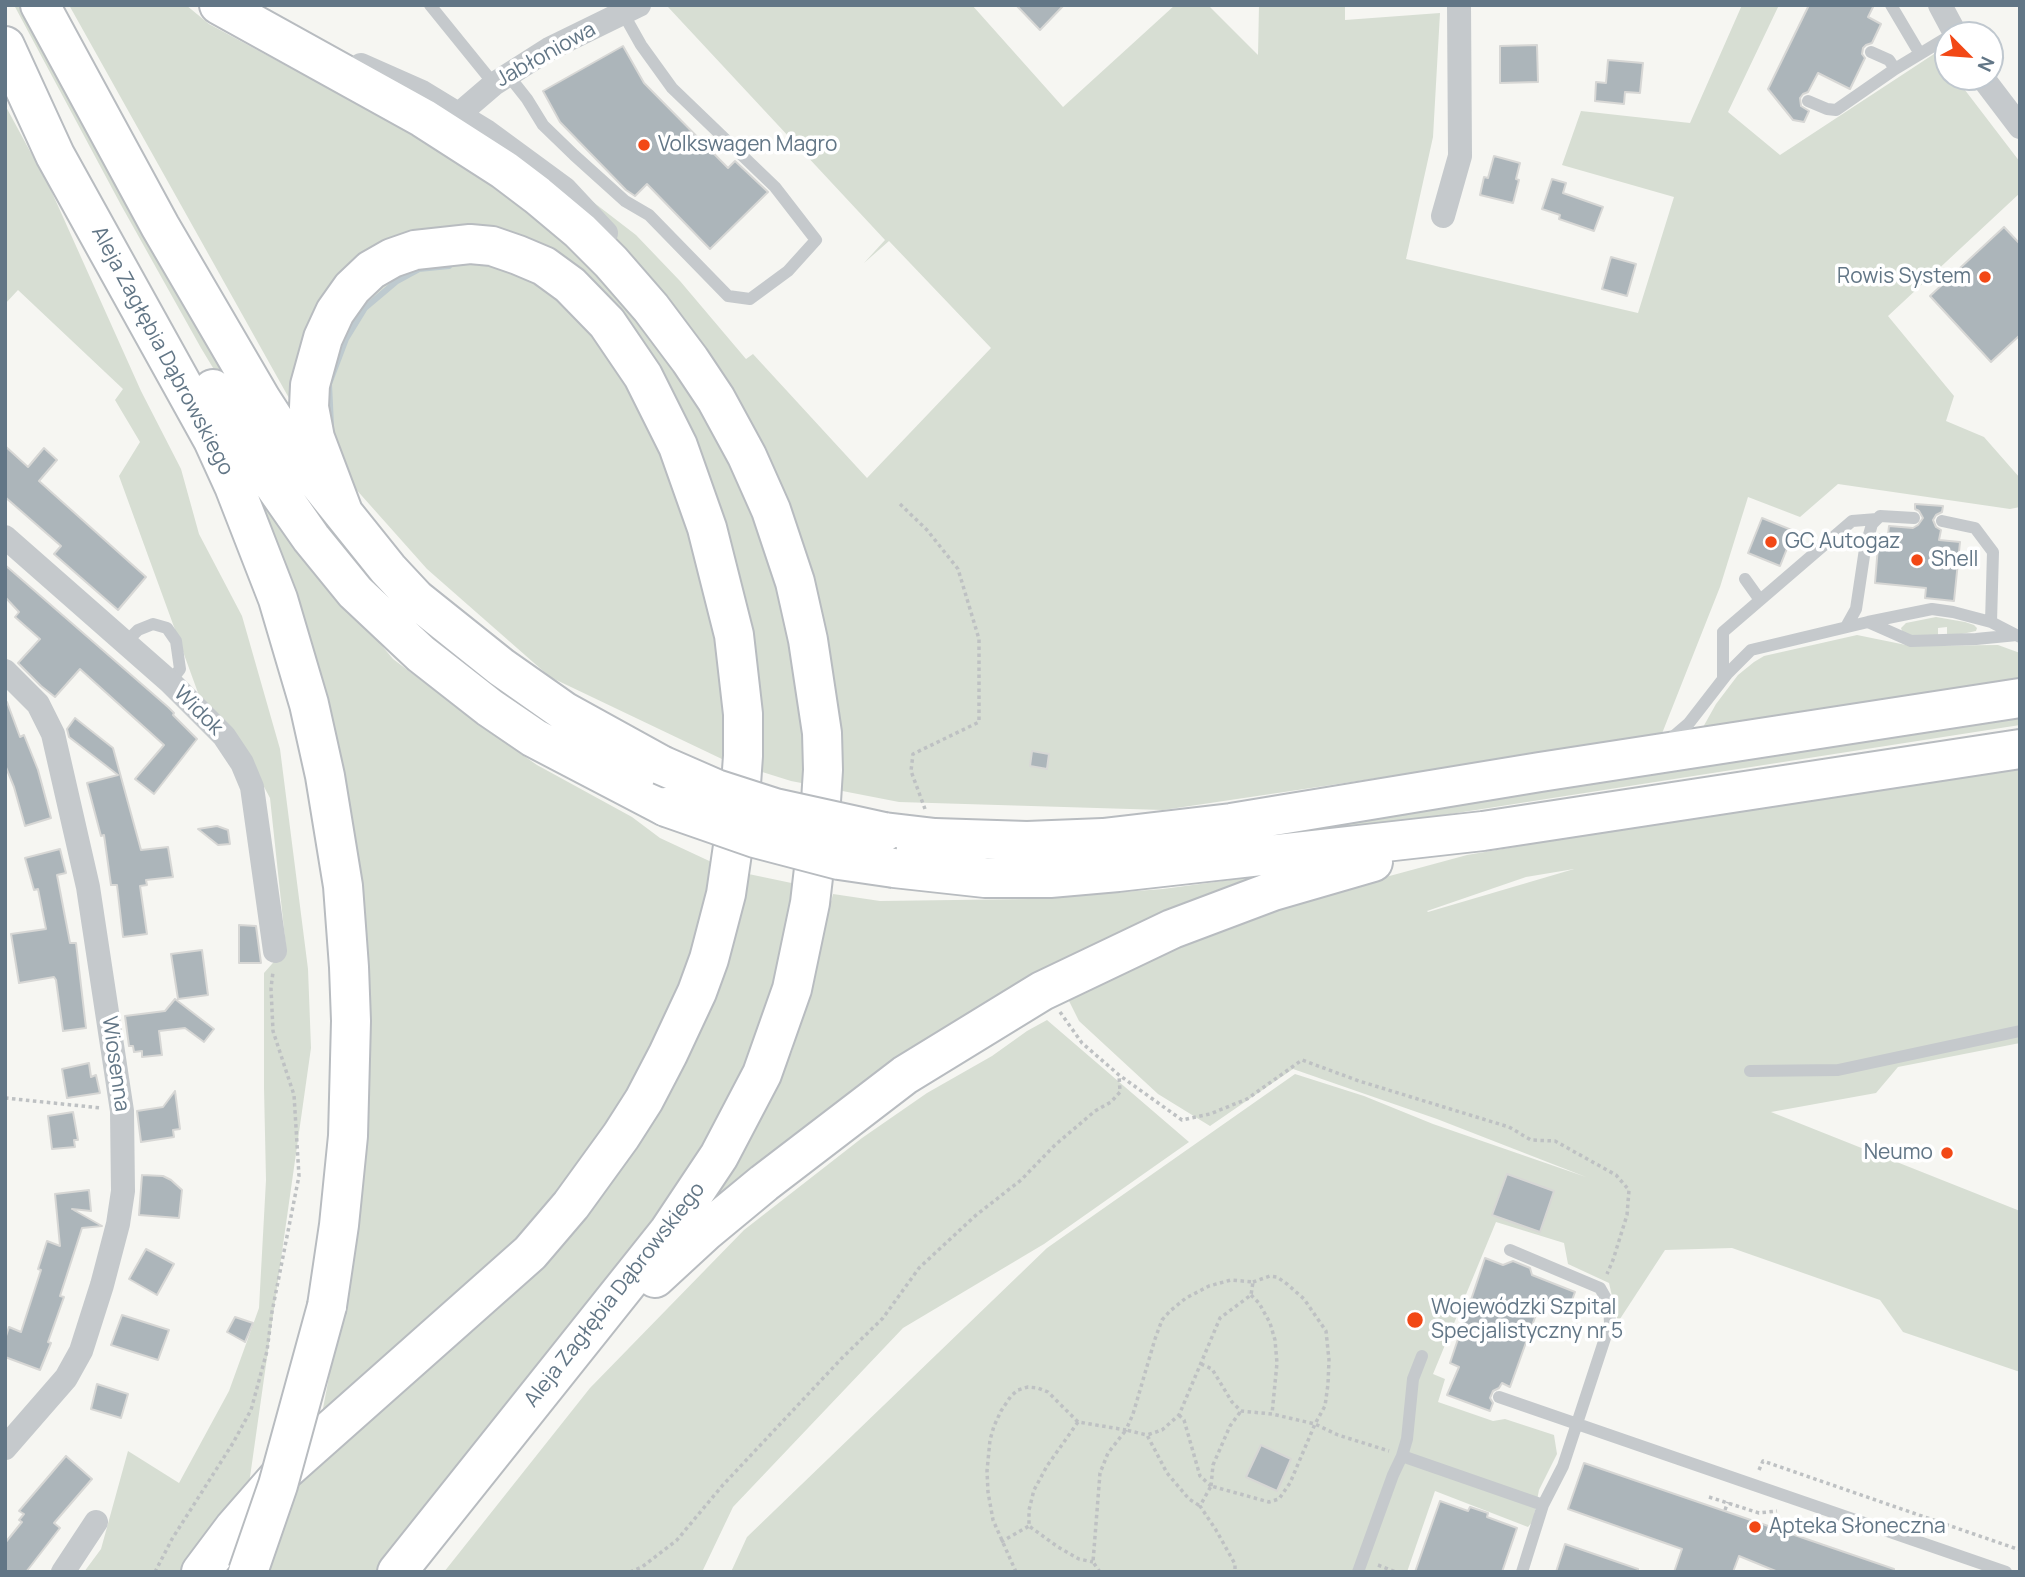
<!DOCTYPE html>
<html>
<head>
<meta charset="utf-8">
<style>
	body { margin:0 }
	#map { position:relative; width:2025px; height:1577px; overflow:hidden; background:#f6f6f2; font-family:Manrope,sans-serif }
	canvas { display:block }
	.frame { position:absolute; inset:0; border:7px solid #627686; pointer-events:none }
	.north { position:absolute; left:1934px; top:21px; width:70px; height:70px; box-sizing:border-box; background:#fff; border:2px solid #c0c8cf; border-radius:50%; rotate:115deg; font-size:19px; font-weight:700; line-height:28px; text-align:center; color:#627686 }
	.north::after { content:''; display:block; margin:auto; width:24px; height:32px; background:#f24816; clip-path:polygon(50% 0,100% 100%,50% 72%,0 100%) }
</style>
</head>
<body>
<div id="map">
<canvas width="2025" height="1577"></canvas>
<div class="frame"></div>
<div class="north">N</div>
</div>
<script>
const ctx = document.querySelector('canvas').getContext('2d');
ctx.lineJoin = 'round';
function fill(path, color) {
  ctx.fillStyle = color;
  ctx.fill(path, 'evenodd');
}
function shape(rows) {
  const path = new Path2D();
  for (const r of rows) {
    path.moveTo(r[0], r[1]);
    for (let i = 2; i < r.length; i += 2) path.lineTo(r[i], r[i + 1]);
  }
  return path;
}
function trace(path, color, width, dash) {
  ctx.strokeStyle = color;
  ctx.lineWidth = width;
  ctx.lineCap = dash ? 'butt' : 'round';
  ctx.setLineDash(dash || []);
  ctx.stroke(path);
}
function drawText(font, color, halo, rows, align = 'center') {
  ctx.font = font + ' Manrope,sans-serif';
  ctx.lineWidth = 7;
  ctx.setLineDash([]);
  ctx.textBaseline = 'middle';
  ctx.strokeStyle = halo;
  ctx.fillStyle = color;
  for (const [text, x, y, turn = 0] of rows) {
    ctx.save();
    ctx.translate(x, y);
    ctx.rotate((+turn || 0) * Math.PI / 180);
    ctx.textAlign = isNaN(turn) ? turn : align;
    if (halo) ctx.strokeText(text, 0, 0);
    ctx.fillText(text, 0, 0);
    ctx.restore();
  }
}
fill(shape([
	[14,5,26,5,242,397,552,721,551,732,385,603,300,500,233,401,201,348,121,205],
	[69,5,186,5,209,24,404,129,571,185,636,235,680,281,746,359,753,354,867,478,991,348,889,241,864,263,885,240,668,7,673,5,972,5,1063,107,1175,5,1208,5,1258,55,1259,5,1345,5,1345,20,1440,13,1433,137,1406,259,1638,313,1674,197,1562,165,1581,111,1690,123,1742,5,1779,5,1728,112,1780,155,1934,54,1948,69,1948,77,1955,77,2020,162,2020,193,1888,316,1954,396,1946,421,1984,437,2020,478,2020,507,2010,509,1838,484,1800,517,1748,497,1720,587,1661,736,1163,810,899,802,791,781,724,760,550,677,427,569,313,441],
	[5,105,50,188,141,391,181,469,199,534,242,616,280,749,308,969,311,1048,249,1484,184,1572,84,1572,101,1549,128,1451,179,1483,229,1391,259,1308,266,1180,264,1088,264,973,286,948,270,798,239,740,201,701,119,476,140,442,115,400,123,389,18,290,5,304],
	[252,490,393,659,491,733,537,765,632,817,660,838,720,866,676,1011,564,1197,321,1419,353,1250,363,1165,370,1040,358,879],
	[1936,617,1965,622,1974,625,1977,628,1976,631,1962,634,1947,635,1947,627,1938,628,1938,635,1909,635,1902,631,1901,628,1906,623],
	[1857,635,1911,646,1998,645,2020,653,2020,682,1702,729,1716,704,1738,675,1754,662,1764,656],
	[2020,713,2020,725,1367,827,1243,843,1032,853],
	[2020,767,2020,1043,1898,1067,1876,1093,1771,1112,2020,1211,2020,1372,1903,1332,1880,1300,1732,1248,1665,1250,1618,1322,1609,1283,1568,1264,1564,1243,1496,1222,1433,1374,1445,1379,1438,1402,1493,1421,1505,1419,1554,1435,1557,1454,1539,1490,1533,1521,1528,1527,1435,1491,1407,1572,731,1572,747,1537,1047,1248,1295,1074,1364,1096,1433,1124,1586,1177,1437,1119,1293,1069,1210,1126,1158,1094,1079,1021,1067,997,1216,929,1312,897,1467,855,1638,826],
	[1574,869,1428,912,1427,911,1526,877],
	[1334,866,1149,931,712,1203,792,1052,833,894,880,901,1029,899,1163,889],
	[739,872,801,885,776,996,711,1151,384,1572,269,1572,303,1467,557,1238],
	[1047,1020,1189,1142,1044,1244,903,1328,733,1507,702,1572,444,1572,590,1388,744,1230,862,1138,927,1093,992,1056,1027,1031]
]), '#d7ded3');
trace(shape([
	[331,425,329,384,346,339,365,308,397,281,419,269,449,266]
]), '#becacf', 6);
const building = shape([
	[1016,5,1064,5,1040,30,1016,5],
	[1809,5,1874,5,1868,17,1881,24,1872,43,1866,45,1863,48,1862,54,1865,58,1850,89,1818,73,1808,92,1803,94,1800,98,1801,106,1809,111,1804,122,1793,120,1768,89,1809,5],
	[1537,45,1538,82,1500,83,1500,46,1537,45],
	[623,46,644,83,728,168,735,161,768,192,710,249,647,184,635,196,626,190,560,122,543,91,623,46],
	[1608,60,1643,63,1640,93,1625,92,1624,104,1595,101,1596,82,1606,83,1608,60],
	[1494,156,1520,163,1516,179,1519,180,1513,203,1480,195,1484,177,1488,178,1494,156],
	[1552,179,1566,183,1563,193,1603,207,1594,231,1559,219,1560,215,1542,209,1552,179],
	[2004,227,2020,244,2020,335,1991,362,1930,296,2004,227],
	[1611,257,1636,264,1627,296,1602,289,1611,257],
	[5,446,28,467,44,448,57,460,39,481,146,577,118,610,54,554,61,546,5,497,5,446],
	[1915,504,1943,506,1942,512,1936,515,1933,520,1936,527,1941,530,1939,540,1960,542,1954,601,1925,598,1926,588,1875,583,1879,534,1888,535,1889,526,1913,528,1918,525,1923,518,1919,511,1915,509,1915,504],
	[1762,518,1794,531,1780,566,1748,553,1762,518],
	[5,565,168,707,174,713,173,715,197,739,154,794,135,779,164,745,80,669,55,697,41,686,18,663,40,639,15,617,19,612,5,597,5,565],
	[5,702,7,702,20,737,24,735,38,770,51,818,25,826,14,787,5,765,5,702],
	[75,718,113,748,141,850,168,847,173,877,146,880,147,885,140,886,147,934,123,937,117,885,111,885,104,835,101,836,87,783,118,775,69,737,67,729,75,718],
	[1032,751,1049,754,1047,769,1030,766,1032,751],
	[217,826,228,830,230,844,218,845,198,829,217,826],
	[60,849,66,873,57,875,70,943,76,943,86,1028,63,1031,56,980,54,977,19,983,11,934,46,929,38,889,34,890,25,858,60,849],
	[239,925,256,926,261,963,239,963,239,925],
	[202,950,208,995,178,999,171,954,202,950],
	[175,999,214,1029,204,1042,185,1028,159,1031,162,1055,142,1057,142,1051,134,1052,133,1046,129,1046,125,1016,165,1011,175,999],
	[89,1063,91,1077,96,1075,100,1093,67,1098,62,1069,89,1063],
	[175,1091,180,1129,173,1130,174,1137,141,1142,137,1111,163,1107,175,1091],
	[73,1112,78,1140,74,1140,75,1147,52,1149,48,1116,73,1112],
	[1507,1174,1554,1191,1540,1232,1492,1215,1507,1174],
	[142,1175,163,1176,171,1180,182,1190,179,1218,139,1215,142,1175],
	[89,1190,91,1211,72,1209,102,1226,82,1228,60,1296,64,1297,48,1342,51,1343,40,1370,5,1357,5,1339,9,1327,21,1332,41,1270,38,1269,47,1241,60,1246,55,1194,89,1190],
	[146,1249,174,1264,157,1295,129,1279,146,1249],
	[1485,1258,1503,1265,1513,1261,1530,1268,1532,1275,1575,1292,1569,1308,1542,1298,1510,1387,1502,1383,1499,1388,1493,1391,1490,1398,1493,1403,1490,1411,1447,1395,1459,1367,1450,1363,1485,1258],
	[122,1315,169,1330,158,1360,111,1345,122,1315],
	[235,1317,253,1323,245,1342,227,1332,235,1317],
	[97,1384,128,1394,121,1418,91,1409,97,1384],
	[1261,1445,1291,1459,1277,1491,1246,1477,1261,1445],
	[66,1456,92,1479,54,1523,60,1528,26,1572,5,1572,5,1543,22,1522,19,1520,24,1514,19,1511,66,1456],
	[1584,1463,1894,1569,1894,1572,1778,1572,1739,1556,1733,1572,1674,1572,1682,1549,1568,1509,1584,1463],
	[1440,1501,1468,1511,1470,1507,1488,1513,1487,1517,1517,1528,1502,1572,1415,1572,1440,1501],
	[1565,1544,1638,1569,1638,1572,1556,1572,1565,1544]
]);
fill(building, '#acb5ba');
trace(building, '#d7d7d5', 2);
const primary = shape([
	[40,5,160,226,261,399,299,458,388,569,416,599,501,667,565,712,661,765],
	[219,5,423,118,504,170,537,195,580,231,611,262,651,308,690,360,716,399,747,456,771,510,795,582,808,640,822,733,823,770,820,817,810,903,792,989,762,1074,719,1156,669,1231,397,1572],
	[5,46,55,155,213,440,234,486,278,599,309,704,325,776,343,886,349,967,351,1021,348,1136,339,1225,327,1306],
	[213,389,253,455,311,538,355,592,421,654,490,708,534,738,666,807],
	[884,832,935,838,1027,841,1103,838,1231,823,1540,772,2020,698],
	[894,868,985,878,1050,878,1118,872,1483,831,2020,749],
	[655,1278,706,1231,764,1183,905,1075,1042,991,1172,929,1273,891,1373,862],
	[201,1572,234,1528,282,1473,530,1253,571,1205,621,1136,644,1100,668,1054,697,992,709,959,726,894,740,798,743,756,743,714,734,635,707,528,678,446,643,376,607,323,570,285,544,266,518,255,492,246,470,244,415,250,392,258,371,270,352,288,335,312,323,338,310,385,309,407,315,438,343,512]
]);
trace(primary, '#b8bcc0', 42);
trace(shape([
	[900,504,927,530,958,569,979,639,979,722,913,754,911,771,925,809],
	[1060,1012,1082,1043,1119,1075,1182,1120,1210,1114,1247,1099,1302,1060,1359,1081,1509,1127,1531,1140,1555,1141,1616,1175,1629,1190,1627,1215,1613,1260,1607,1274],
	[5,1098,101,1108],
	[1253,1282,1270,1276,1277,1277,1287,1284,1304,1299,1326,1331,1329,1360,1328,1384,1325,1406,1315,1424,1338,1435,1389,1451],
	[1251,1295,1259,1303,1270,1323,1275,1340,1277,1363,1272,1414],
	[1201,1364,1212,1369,1232,1402,1241,1411,1272,1414,1315,1424,1290,1483,1279,1499,1269,1502,1211,1486,1200,1506,1216,1530,1235,1564,1235,1572],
	[1179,1415,1184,1420,1200,1476,1211,1486],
	[1078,1422,1047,1466,1034,1490,1029,1510,1029,1526,1058,1547,1079,1559,1093,1562],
	[1759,1470,1763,1461,2020,1550],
	[1211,1486,1213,1465,1230,1426,1241,1411],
	[1709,1497,1759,1513,1777,1511],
	[1725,1510,1728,1502],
	[1001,1542,1029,1526],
	[1378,1565,1396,1572],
	[155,1572,172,1539,233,1443,251,1410,267,1351,272,1312,299,1176,294,1095,273,1031,271,988,273,972],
	[630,1572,642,1567,677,1540,722,1486,842,1358,883,1318,919,1268,975,1216,1021,1180,1055,1145,1095,1111,1111,1102,1120,1092,1119,1075],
	[1016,1572,993,1520,988,1492,987,1471,990,1440,994,1426,1001,1411,1011,1396,1018,1390,1028,1387,1038,1388,1048,1392,1078,1422,1126,1430,1133,1414,1155,1339,1162,1320,1170,1311,1186,1298,1209,1286,1231,1280,1253,1282,1251,1295,1220,1318,1179,1415,1162,1430,1147,1435],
	[1100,1572,1093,1562,1100,1473,1108,1453,1126,1430,1147,1435,1167,1473,1189,1499,1200,1506]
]), '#bec1c3', 3.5, [3.5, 3.5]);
trace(shape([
	[430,5,494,84],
	[1891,5,1920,54],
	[1871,52,1889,60,1895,69],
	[508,75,527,99,543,125,574,155,625,201,649,215,728,296,750,299,788,271,816,240,775,187,672,88,641,45,623,13],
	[1808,101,1827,109,1836,110,1895,69,1948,37],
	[1942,521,1975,528,1993,552,1991,622],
	[1745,579,1760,600],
	[1868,622,1911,641,1976,639,2017,635],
	[1846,627,1856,609,1865,549,1872,524,1880,516,1914,518],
	[125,643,138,630,153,624,167,628,176,641,180,669,170,682],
	[1723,679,1723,632,1852,521,1877,519],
	[1668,741,1689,723,1727,674,1751,650,1868,622,1932,609,1953,612,1991,622,2020,637],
	[1750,1071,1838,1070,2020,1031],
	[1499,1397,2006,1572],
	[1402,1456,1407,1439,1413,1379,1422,1356],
	[1358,1572,1393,1475,1402,1456,1543,1505,1563,1466,1610,1323,1609,1304,1600,1288,1510,1250],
	[1522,1572,1543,1505]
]), '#c5c9cc', 12);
trace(shape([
	[1940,5,1956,35],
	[361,65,422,92,486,131,565,189,606,233],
	[1982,77,2020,127],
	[459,114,494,84,549,49,639,5],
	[1443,216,1460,156,1459,5],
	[5,537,170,682,224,736,242,763,252,787,275,951],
	[5,671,38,704,53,734,88,887,122,1111,123,1191,118,1224,102,1285,81,1351,66,1378,5,1448],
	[63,1572,96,1522]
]), '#c5c9cc', 24);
trace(primary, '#fff', 38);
const primaryBridge = shape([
	[661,765,716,789,775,808,884,832],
	[666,807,755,838,839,860,894,868],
	[248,1572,278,1485,327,1306]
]);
trace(primaryBridge, '#b8bcc0', 42, []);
trace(primaryBridge, '#fff', 38);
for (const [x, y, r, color] of [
	[644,145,7,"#f24816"],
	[1985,277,7,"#f24816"],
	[1771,542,7,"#f24816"],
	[1917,560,7,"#f24816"],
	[1947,1153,7,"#f24816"],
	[1415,1320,9,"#f24816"],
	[1755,1527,7,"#f24816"]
]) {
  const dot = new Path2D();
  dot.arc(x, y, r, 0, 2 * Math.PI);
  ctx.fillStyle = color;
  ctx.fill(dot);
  trace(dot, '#fff', 2.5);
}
drawText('21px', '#627686', '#fff', [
	["Jabłoniowa",546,55,-29],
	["Aleja Zagłębia Dąbrowskiego",162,351,62],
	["Widok",198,711,45],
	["Wiosenna",115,1064,82],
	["Aleja Zagłębia Dąbrowskiego",615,1295,-52]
]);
drawText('21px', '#627686', '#fff', [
	["Volkswagen Magro",658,145],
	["Rowis System",1971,277,"right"],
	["GC Autogaz",1785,542],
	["Shell",1931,560],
	["Neumo",1933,1153,"right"],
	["Wojewódzki Szpital",1431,1308],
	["Specjalistyczny nr 5",1431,1332],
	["Apteka Słoneczna",1769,1527]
], 'left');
</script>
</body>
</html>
